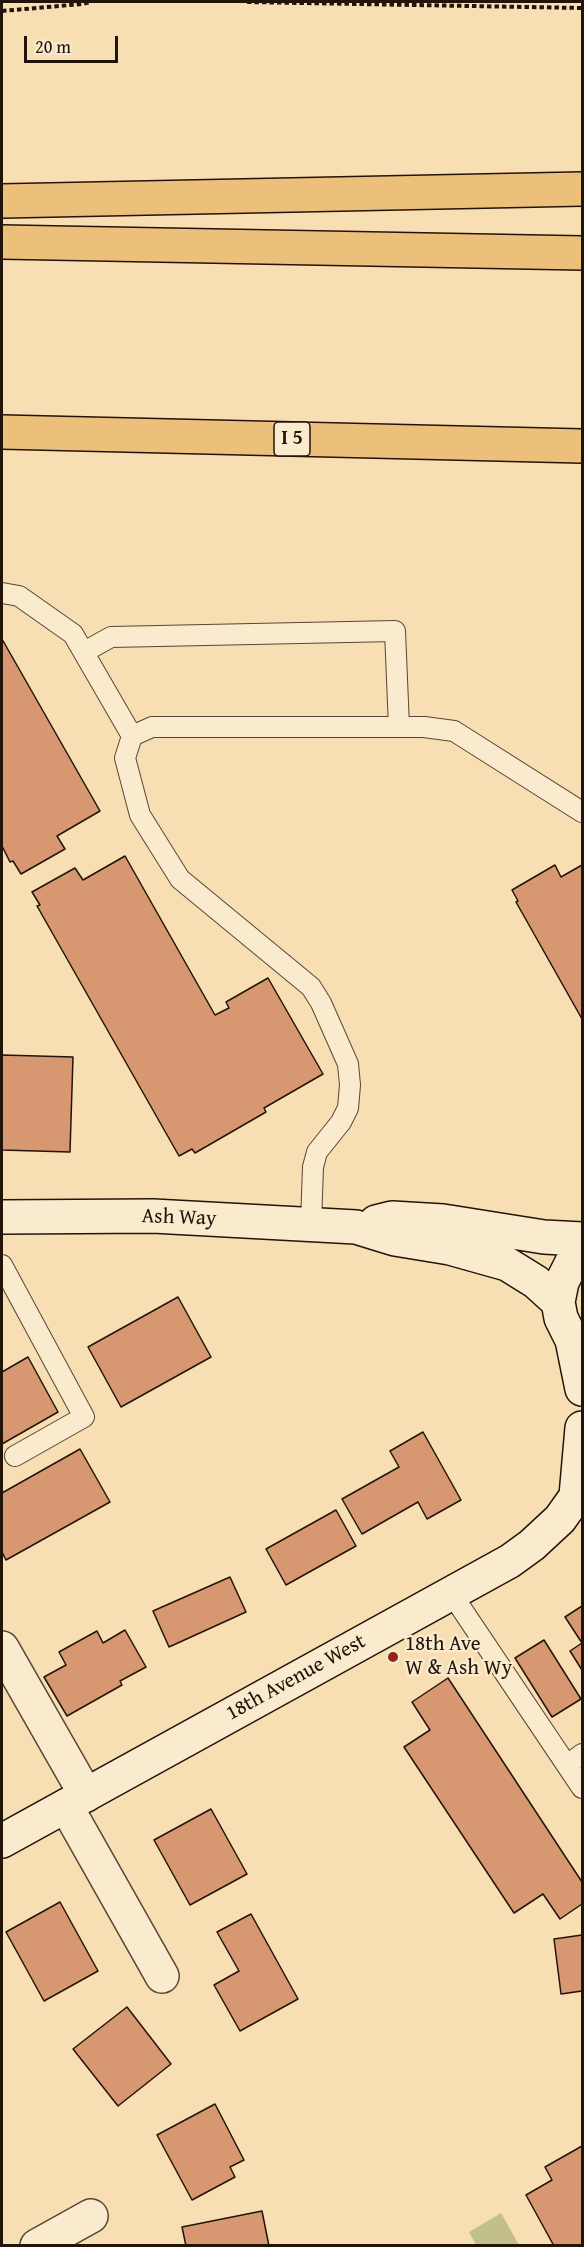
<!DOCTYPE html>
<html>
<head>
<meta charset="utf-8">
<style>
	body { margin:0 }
	#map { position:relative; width:584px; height:2247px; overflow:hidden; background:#f8deb3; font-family:"Gentium Book Plus",serif }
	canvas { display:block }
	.frame { position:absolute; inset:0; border:3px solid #23140a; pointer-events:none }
	.scale { position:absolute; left:24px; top:36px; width:94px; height:27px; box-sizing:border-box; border:3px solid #23140a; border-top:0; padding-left:8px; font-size:18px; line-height:21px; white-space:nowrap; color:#23140a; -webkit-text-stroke:4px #faeace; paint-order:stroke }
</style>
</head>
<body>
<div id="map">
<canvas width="584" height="2247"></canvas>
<div class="frame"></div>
<div class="scale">20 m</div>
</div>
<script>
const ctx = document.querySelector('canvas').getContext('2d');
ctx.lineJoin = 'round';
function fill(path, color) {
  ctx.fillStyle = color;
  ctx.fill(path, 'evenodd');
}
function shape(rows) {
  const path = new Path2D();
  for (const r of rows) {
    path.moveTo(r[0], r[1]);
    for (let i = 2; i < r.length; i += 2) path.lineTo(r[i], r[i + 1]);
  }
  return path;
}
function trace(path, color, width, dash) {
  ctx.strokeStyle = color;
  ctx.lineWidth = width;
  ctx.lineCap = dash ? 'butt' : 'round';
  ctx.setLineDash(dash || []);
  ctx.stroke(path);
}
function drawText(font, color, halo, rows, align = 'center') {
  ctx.font = font + ' "Gentium Book Plus",serif';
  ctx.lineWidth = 4.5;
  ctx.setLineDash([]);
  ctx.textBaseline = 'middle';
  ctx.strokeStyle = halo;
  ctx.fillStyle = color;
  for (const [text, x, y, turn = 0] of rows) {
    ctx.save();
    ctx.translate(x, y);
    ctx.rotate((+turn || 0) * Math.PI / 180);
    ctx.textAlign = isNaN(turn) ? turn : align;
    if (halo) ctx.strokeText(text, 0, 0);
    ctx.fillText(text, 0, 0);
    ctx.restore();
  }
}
fill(shape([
	[501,2213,519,2245,476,2245,469,2232]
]), '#c1c08a');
const building = shape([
	[2,639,100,811,57,836,65,849,21,874,13,861,10,862,2,846,2,639],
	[125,856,215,1015,229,1008,226,1002,268,978,323,1074,264,1108,266,1112,195,1153,192,1149,179,1156,37,906,40,905,32,892,75,868,83,880,125,856],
	[555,865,561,877,582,865,582,1019,516,902,518,901,512,890,555,865],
	[2,1055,73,1057,70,1152,2,1150,2,1055],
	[178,1297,211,1357,121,1407,88,1347,178,1297],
	[28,1357,58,1412,2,1444,2,1372,28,1357],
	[423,1432,461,1500,427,1519,418,1502,362,1534,342,1499,399,1467,390,1451,423,1432],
	[80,1449,110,1502,6,1560,2,1552,2,1493,80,1449],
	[336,1510,356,1546,286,1585,266,1549,336,1510],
	[230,1577,246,1612,169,1647,153,1611,230,1577],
	[582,1606,582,1670,570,1651,582,1643,565,1617,582,1606],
	[125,1630,146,1667,120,1681,122,1685,67,1716,44,1677,66,1665,59,1652,97,1631,103,1643,125,1630],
	[544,1640,581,1699,552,1717,515,1658,544,1640],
	[448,1678,582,1882,582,1904,560,1919,543,1894,514,1913,404,1747,430,1730,412,1702,448,1678],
	[211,1809,247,1874,190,1905,154,1840,211,1809],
	[60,1902,98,1971,44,2001,6,1932,60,1902],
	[251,1914,298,1999,240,2031,214,1985,239,1971,217,1932,251,1914],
	[582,1935,582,1991,561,1994,554,1939,582,1935],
	[127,2007,171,2064,118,2106,73,2049,127,2007],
	[215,2104,244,2160,230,2167,235,2177,192,2200,157,2135,215,2104],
	[582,2146,582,2246,554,2246,526,2195,552,2180,545,2167,582,2146],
	[262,2211,269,2246,186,2246,182,2227,262,2211]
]);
fill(building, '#d79771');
trace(building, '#23140a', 1.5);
const lane = shape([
	[2,593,19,596,73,634,132,736],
	[84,652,111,637,395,631,399,727],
	[311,1224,313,1167,317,1152,341,1122,348,1108,350,1085,348,1064,321,1003,311,987,180,879,140,815,125,758,132,736,152,727,424,727,454,731,582,812],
	[2,1265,84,1417,15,1456],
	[451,1593,582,1788],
	[567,1765,582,1754]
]);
const street = shape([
	[2,1648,86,1795],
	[66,1806,162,1976],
	[37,2246,91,2216]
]);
const secondary = shape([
	[2,1217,153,1216,356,1227,395,1239,450,1248,507,1264,536,1282,558,1302],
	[376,1222,392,1218,443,1221,544,1237,582,1239],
	[582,1252,572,1262,562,1282,558,1302,561,1318,572,1340,582,1351],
	[572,1340,582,1389],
	[576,1496,582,1428],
	[2,1841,510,1561,532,1545,560,1519,582,1488]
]);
const highway = shape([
	[2,201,582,189],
	[2,242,582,253],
	[2,432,582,446]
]);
trace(lane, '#584634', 22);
trace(street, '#584634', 36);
trace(secondary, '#23140a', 36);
trace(highway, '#23140a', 36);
trace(shape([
	[247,2,582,8],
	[2,11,82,4,91,2]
]), '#23140a', 4, [4.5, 3]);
trace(lane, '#faeace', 20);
trace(street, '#faeace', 33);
trace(secondary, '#faeace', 33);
trace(highway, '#ecbf7a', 33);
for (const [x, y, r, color] of [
	[393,1657,6,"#8f2418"]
]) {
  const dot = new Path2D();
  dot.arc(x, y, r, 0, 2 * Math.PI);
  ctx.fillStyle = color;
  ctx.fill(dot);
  trace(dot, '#faeace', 2);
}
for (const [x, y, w] of [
	[292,439,36]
]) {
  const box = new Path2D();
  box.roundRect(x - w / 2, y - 17, w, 34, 4.5);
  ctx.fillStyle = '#faeace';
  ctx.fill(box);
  trace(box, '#23140a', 1.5);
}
drawText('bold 20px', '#23140a', null, [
	["I 5",292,439]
]);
drawText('21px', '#23140a', '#faeace', [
	["Ash Way",179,1218,2],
	["18th Avenue West",296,1678,-29]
]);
drawText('21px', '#23140a', '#faeace', [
	["18th Ave",405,1645],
	["W & Ash Wy",405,1669]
], 'left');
</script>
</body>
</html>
